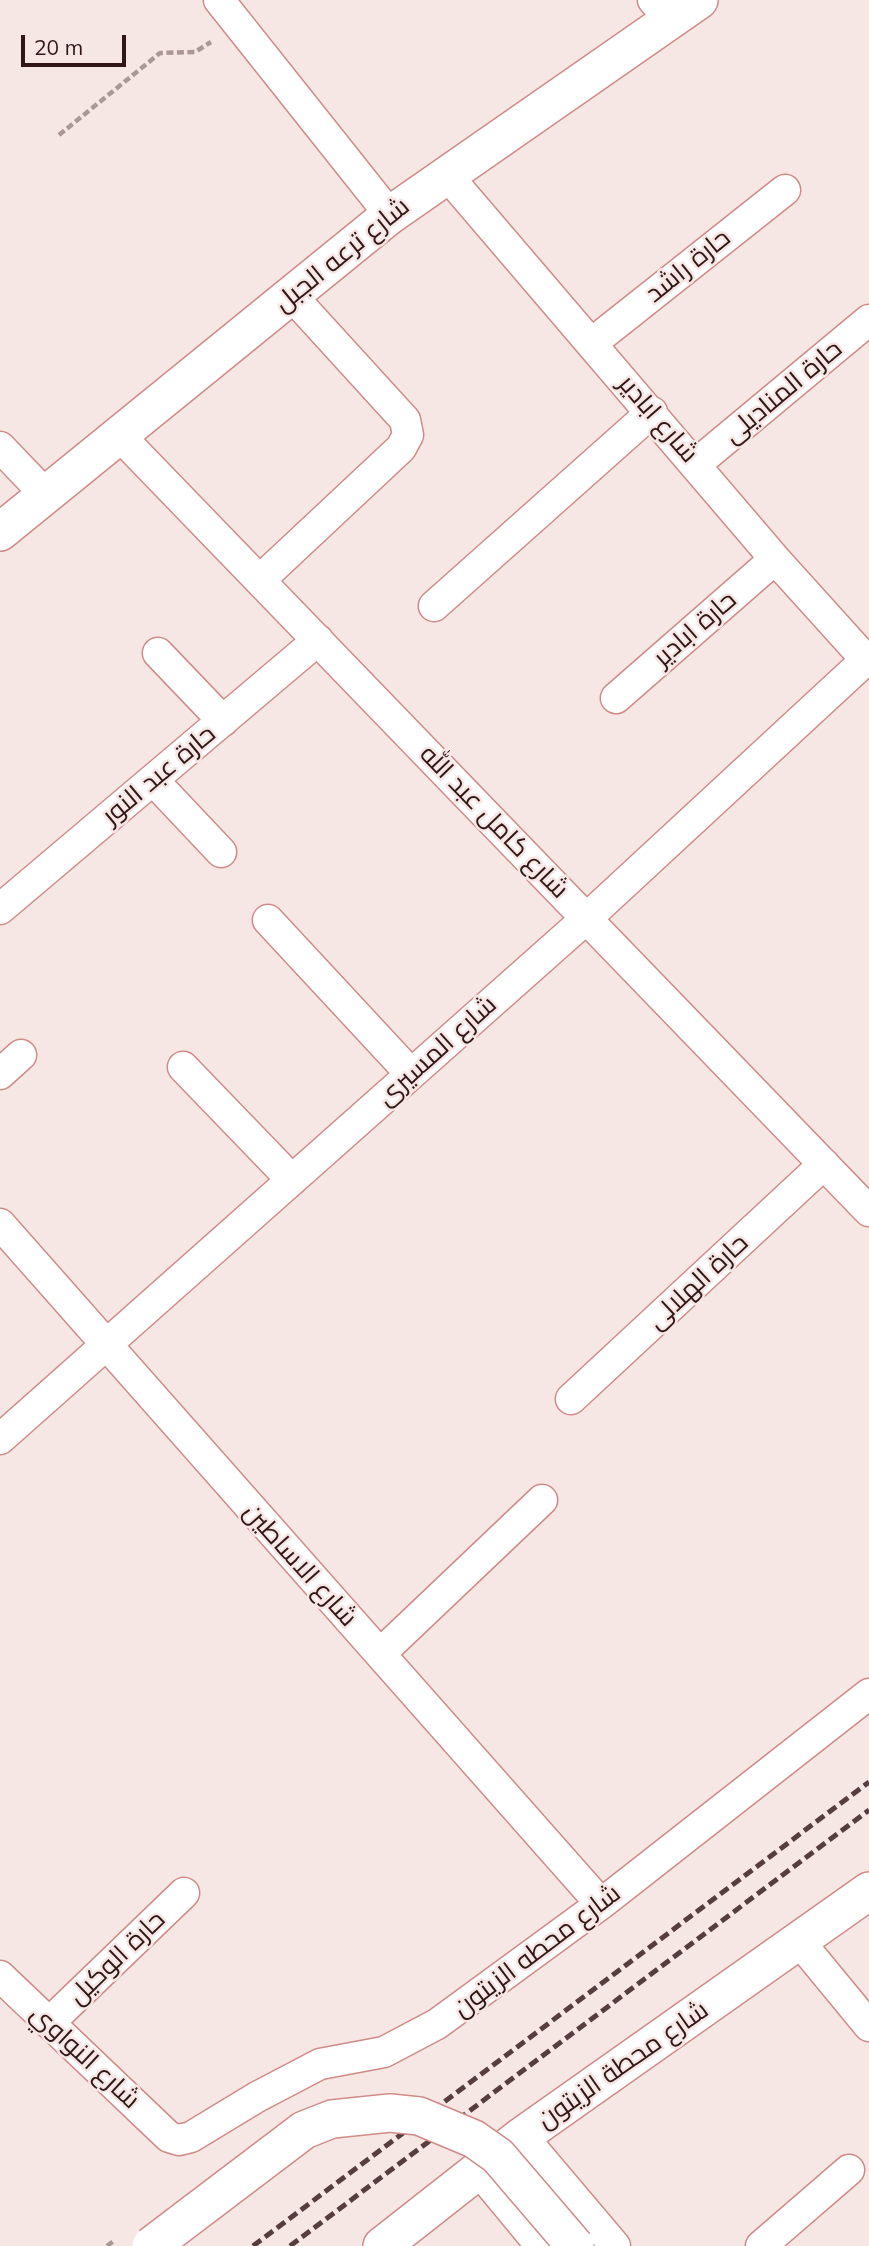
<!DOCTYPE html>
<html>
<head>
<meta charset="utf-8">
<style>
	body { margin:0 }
	#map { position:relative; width:869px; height:2246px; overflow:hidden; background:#f6e7e5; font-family:Mulish,sans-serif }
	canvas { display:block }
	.scale { position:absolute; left:21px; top:35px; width:105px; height:32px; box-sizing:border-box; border:4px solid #301715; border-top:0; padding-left:9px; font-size:21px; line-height:24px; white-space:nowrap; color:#301715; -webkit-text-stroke:5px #f6e7e5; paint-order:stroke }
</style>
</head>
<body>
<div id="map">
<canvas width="869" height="2246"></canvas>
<div class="scale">20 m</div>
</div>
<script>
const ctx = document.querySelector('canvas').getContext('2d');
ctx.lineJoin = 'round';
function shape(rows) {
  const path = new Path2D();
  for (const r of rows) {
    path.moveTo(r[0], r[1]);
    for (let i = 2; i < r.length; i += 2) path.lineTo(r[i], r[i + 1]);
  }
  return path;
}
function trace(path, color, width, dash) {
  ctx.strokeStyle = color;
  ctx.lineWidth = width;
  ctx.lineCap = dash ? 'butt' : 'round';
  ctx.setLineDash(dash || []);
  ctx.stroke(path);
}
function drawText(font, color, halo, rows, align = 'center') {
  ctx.font = font + ' Mulish,Cairo,sans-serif';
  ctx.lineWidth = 5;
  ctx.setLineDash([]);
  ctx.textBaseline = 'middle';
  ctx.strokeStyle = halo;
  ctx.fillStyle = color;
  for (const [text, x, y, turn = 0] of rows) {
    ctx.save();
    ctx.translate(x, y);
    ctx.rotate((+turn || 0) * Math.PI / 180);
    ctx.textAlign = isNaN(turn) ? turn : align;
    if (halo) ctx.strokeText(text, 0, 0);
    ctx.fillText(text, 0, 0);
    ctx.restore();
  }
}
const minor = shape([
	[219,0,390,215],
	[653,0,670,19],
	[446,174,775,559,869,663],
	[592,343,785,190],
	[119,435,869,1211],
	[0,447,47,496],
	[696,464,869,320],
	[260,580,401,448,408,435,405,420,291,295],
	[434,606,652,412],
	[158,653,223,721],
	[616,698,775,559],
	[153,780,221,852],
	[0,909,318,640],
	[268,920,411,1074],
	[183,1067,292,1180],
	[0,1074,21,1055],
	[0,1224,601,1904],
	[571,1399,824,1164],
	[0,1439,587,918,869,657],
	[380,1654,542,1500],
	[799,1941,869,2026],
	[0,1976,169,2137,179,2140,191,2137,257,2097,320,2064,384,2052,437,2024,601,1904,869,1694],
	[49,2023,184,1893],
	[522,2136,615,2246],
	[478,2170,541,2246],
	[761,2246,849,2170]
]);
const tertiary = shape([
	[0,532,390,215,699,0],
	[382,2246,522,2136,869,1891]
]);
trace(minor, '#cf8b87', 33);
trace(tertiary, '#cf8b87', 40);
trace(shape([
	[59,135,160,53,195,52,211,42],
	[107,2246,115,2240]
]), '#ab9896', 4.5, [7, 3.5]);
trace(minor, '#fff', 30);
trace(tertiary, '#fff', 37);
trace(shape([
	[253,2246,869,1782],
	[290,2246,869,1810]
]), '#553e3c', 5, [10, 5]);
const tertiaryBridge = shape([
	[151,2246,304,2130,332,2119,390,2113,419,2116,474,2139,498,2156,575,2246]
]);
trace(tertiaryBridge, '#cf8b87', 40, []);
trace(tertiaryBridge, '#fff', 37);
drawText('26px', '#301715', '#f6e7e5', [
	["شارع ترعه الجبل",342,255,-39],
	["حارة راشد",688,266,-39],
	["حارة المناديلى",783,392,-40],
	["شارع ابادير",658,419,49],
	["حارة ابادير",695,629,-41],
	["حارة عبد النور",159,775,-40],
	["شارع كامل عبد الله",494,822,46],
	["شارع المسيرى",437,1051,-42],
	["حارة الهلالى",698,1282,-43],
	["شارع الاساطين",300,1565,48],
	["شارع محطه الزيتون",537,1951,-37],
	["حارة الوكيل",117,1958,-44],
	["شارع النواوي",85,2057,43],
	["شارع محطة الزيتون",623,2065,-35]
]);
</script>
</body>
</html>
